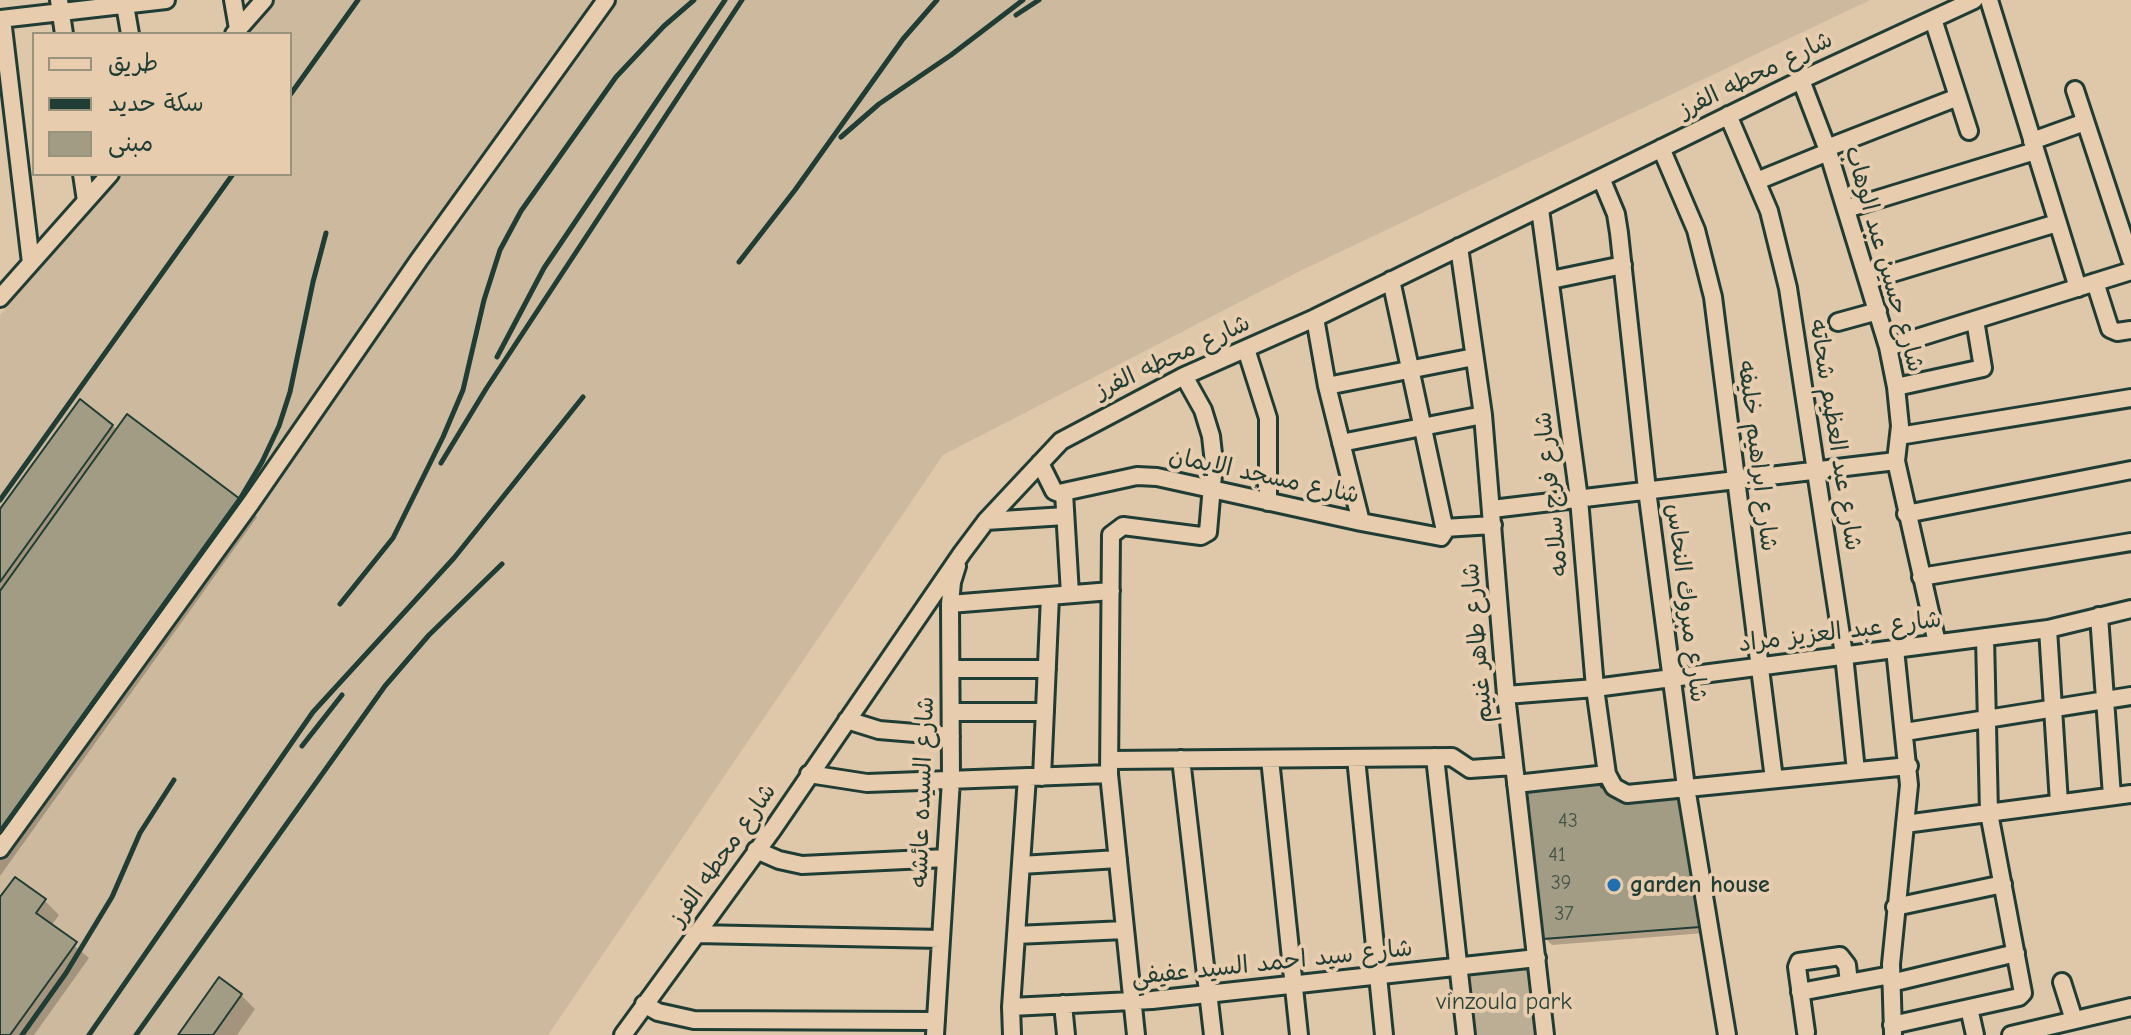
<!DOCTYPE html>
<html>
<head>
<meta charset="utf-8">
<style>
	body { margin:0 }
	#map { position:relative; width:2131px; height:1035px; overflow:hidden; background:#dfc7a9; font-family:"Comic Neue","Playpen Sans Arabic",sans-serif }
	canvas { display:block }
	.legend { position:absolute; left:32px; top:32px; width:260px; height:144px; box-sizing:border-box; background:#e7cdae; border:2px solid #97937d; margin:0; padding:10px 14px; list-style:none; font-size:24px; color:#1f3d34 }
	.legend li { display:flex; align-items:center; gap:16px; height:40px }
	.legend b { width:40px; border:2px solid #97937d }
</style>
</head>
<body>
<div id="map">
<canvas width="2131" height="1035"></canvas>
<ul class="legend">
<li><b style="height:10px;background:#e7cdae"></b>طريق</li>
<li><b style="height:10px;background:#1f3d34"></b>سكة حديد</li>
<li><b style="height:22px;background:#a39c85"></b>مبنى</li>
</ul>
</div>
<script>
const ctx = document.querySelector('canvas').getContext('2d');
ctx.lineJoin = 'round';
function fill(path, color) {
  ctx.fillStyle = color;
  ctx.fill(path, 'evenodd');
}
function shape(rows) {
  const path = new Path2D();
  for (const r of rows) {
    path.moveTo(r[0], r[1]);
    for (let i = 2; i < r.length; i += 2) path.lineTo(r[i], r[i + 1]);
  }
  return path;
}
function trace(path, color, width, dash) {
  ctx.strokeStyle = color;
  ctx.lineWidth = width;
  ctx.lineCap = dash ? 'butt' : 'round';
  ctx.setLineDash(dash || []);
  ctx.stroke(path);
}
function drawText(font, color, halo, rows, align = 'center') {
  ctx.font = font + ' "Comic Neue","Playpen Sans Arabic",sans-serif';
  ctx.lineWidth = 8;
  ctx.setLineDash([]);
  ctx.textBaseline = 'middle';
  ctx.strokeStyle = halo;
  ctx.fillStyle = color;
  for (const [text, x, y, turn = 0] of rows) {
    ctx.save();
    ctx.translate(x, y);
    ctx.rotate((+turn || 0) * Math.PI / 180);
    ctx.textAlign = isNaN(turn) ? turn : align;
    if (halo) ctx.strokeText(text, 0, 0);
    ctx.fillText(text, 0, 0);
    ctx.restore();
  }
}
fill(shape([
	[268,0,1870,0,1302,270,943,455,548,1035,0,1035,0,315,120,174,290,174,290,34,239,34]
]), '#cdba9e');
fill(shape([
	[1534,964,1542,1035,1468,1035,1461,973]
]), '#bcae94');
fill(shape([
	[112,426,243,503,257,517,0,876,0,513],
	[1598,783,1605,790,1680,799,1705,933,1552,945,1545,938],
	[15,879,45,901,59,915,51,926,89,958,34,1035,0,1035,0,901],
	[241,995,255,1009,237,1035,180,1035]
]), '#0003');
const building = shape([
	[80,399,113,425,0,582,0,509,80,399],
	[127,414,244,502,0,843,0,591,127,414],
	[1599,781,1601,787,1608,790,1681,797,1700,927,1543,939,1528,843,1525,793,1599,781],
	[15,877,46,899,36,913,77,942,10,1035,0,1035,0,897,15,877],
	[219,977,242,994,213,1035,178,1035,219,977]
]);
fill(building, '#a39c85');
trace(building, '#1f3d34', 2);
const minor = shape([
	[59,0,64,34],
	[233,0,238,29],
	[1989,0,2078,288],
	[125,5,130,34],
	[0,19,166,0],
	[2,19,31,263],
	[1933,19,1969,131],
	[234,34,264,0],
	[1801,80,1827,148,1888,347,1896,387,1900,426,1896,461,1937,643],
	[2075,90,2131,260],
	[1728,115,1769,211,1788,288,1844,655,1856,771],
	[2032,141,2085,122],
	[1661,148,1696,230,1713,297,1774,779],
	[1827,148,1958,97],
	[82,174,86,201],
	[1601,178,1616,214,1619,233,1647,490,1686,787,1727,1035],
	[1757,181,1828,152],
	[1540,209,1579,499,1595,688,1607,774,1614,787,1627,794,1909,766],
	[1846,209,2035,151],
	[1459,247,1483,415,1506,695,1545,1035],
	[1551,280,1623,265],
	[1869,280,2057,223],
	[2095,282,2110,329,2117,332,2131,330],
	[0,298,110,174],
	[1315,318,1327,386,1361,522],
	[1838,322,1878,311],
	[1888,347,2131,271],
	[1246,349,1268,418,1268,502],
	[1327,386,1474,357],
	[1896,387,1983,368,1975,320],
	[1899,436,2131,398],
	[1341,443,1483,415],
	[1040,463,1054,491,1059,493,1137,476,1157,477,1361,522,1441,537,1445,531,1391,280],
	[1064,493,1070,594],
	[1492,509,1896,461],
	[1906,514,2131,470],
	[986,521,1065,516],
	[1444,528,1493,525],
	[1921,577,2131,542],
	[950,604,1111,591],
	[2099,616,2112,796],
	[2048,629,2059,803],
	[951,669,1047,669],
	[1506,695,1595,688,2048,629,2131,609],
	[951,712,1045,712],
	[847,720,879,730,951,736],
	[1905,732,2131,696],
	[1435,757,1466,1035],
	[1356,758,1384,1035],
	[1181,759,1213,1035],
	[1270,759,1299,1035],
	[1110,760,1452,757,1470,769,1514,766],
	[809,774,867,783,1109,774],
	[1042,777,1050,596],
	[1516,784,1607,774],
	[1905,824,2131,794],
	[0,849,251,503,419,260,606,0],
	[756,850,779,860,802,865,946,858],
	[1021,865,1118,859],
	[1895,907,2003,884],
	[695,934,941,939],
	[1016,935,1125,930],
	[2062,982,2074,1020],
	[1891,983,2016,953],
	[1800,992,1891,975],
	[644,1004,658,1012,694,1020,936,1021],
	[1063,1004,1066,1035],
	[1011,1007,1152,1000,1537,958],
	[1969,1008,1975,1035],
	[1892,1025,2019,997,2023,993,1989,813,1985,637],
	[1806,1032,1797,967,1799,962,1840,956,1847,965,1849,983],
	[1893,1033,1891,964,1909,785,1895,649],
	[623,1035,773,829,962,553,986,521,1061,441,1184,376,1315,318,1801,80,1974,0],
	[935,1035,951,780,950,604,952,582,957,566],
	[1012,1035,1011,1007,1027,777],
	[1136,1035,1109,774,1111,535,1123,526,1201,536,1208,532,1214,463,1211,436,1203,410,1184,376],
	[2011,1035,2131,1007]
]);
trace(minor, '#1f3d34', 22);
trace(minor, '#e7cdae', 16);
trace(shape([
	[1016,15,1039,0],
	[290,95,358,0],
	[841,137,879,104,951,55,1023,0],
	[739,262,795,190,903,39,937,0],
	[497,357,544,268,725,0],
	[441,463,486,389,742,0],
	[0,500,233,174],
	[340,604,393,538,443,437,463,390,484,300,500,250,521,211,616,77,664,26,694,0],
	[302,746,342,695],
	[0,832,240,499,262,462,279,426,290,392,313,282,326,233],
	[22,1035,66,973,112,897,140,833,174,780],
	[89,1035,313,712,454,558,583,397],
	[136,1035,385,686,429,635,502,564]
]), '#1f3d34', 5);
for (const [x, y, r, color] of [
	[1614,885,8,"#1f6fb2"]
]) {
  const dot = new Path2D();
  dot.arc(x, y, r, 0, 2 * Math.PI);
  ctx.fillStyle = color;
  ctx.fill(dot);
  trace(dot, '#e7cdae', 3);
}
drawText('20px', '#405548', null, [
	["43",1568,821],
	["41",1557,855],
	["39",1561,883],
	["37",1564,914]
]);
drawText('24px', '#1f3d34', '#e7cdae', [
	["شارع محطه الفرز",1756,75,-26],
	["شارع حسين عبد الوهاب",1884,259,74],
	["شارع محطه الفرز",1173,357,-25],
	["شارع عبد العظيم شحاته",1835,435,81],
	["شارع ابراهيم خليفه",1757,456,83],
	["شارع مسجد الايمان",1264,476,12],
	["شارع فرج سلامه",1552,494,-96],
	["شارع مبروك النحاس",1686,603,83],
	["شارع عبد العزيز مراد",1840,632,-7],
	["شارع طاهر غنيم",1478,643,-95],
	["شارع السيده عائشه",923,792,-88],
	["شارع محطه الفرز",723,855,-55],
	["شارع سيد احمد السيد عفيفي",1272,963,-6]
]);
drawText('bold 24px', '#1f3d34', '#e7cdae', [
	["garden house",1630,885]
], 'left');
drawText('24px', '#274339', '#e7cdae', [
	["vinzoula park",1504,1002]
]);
</script>
</body>
</html>
